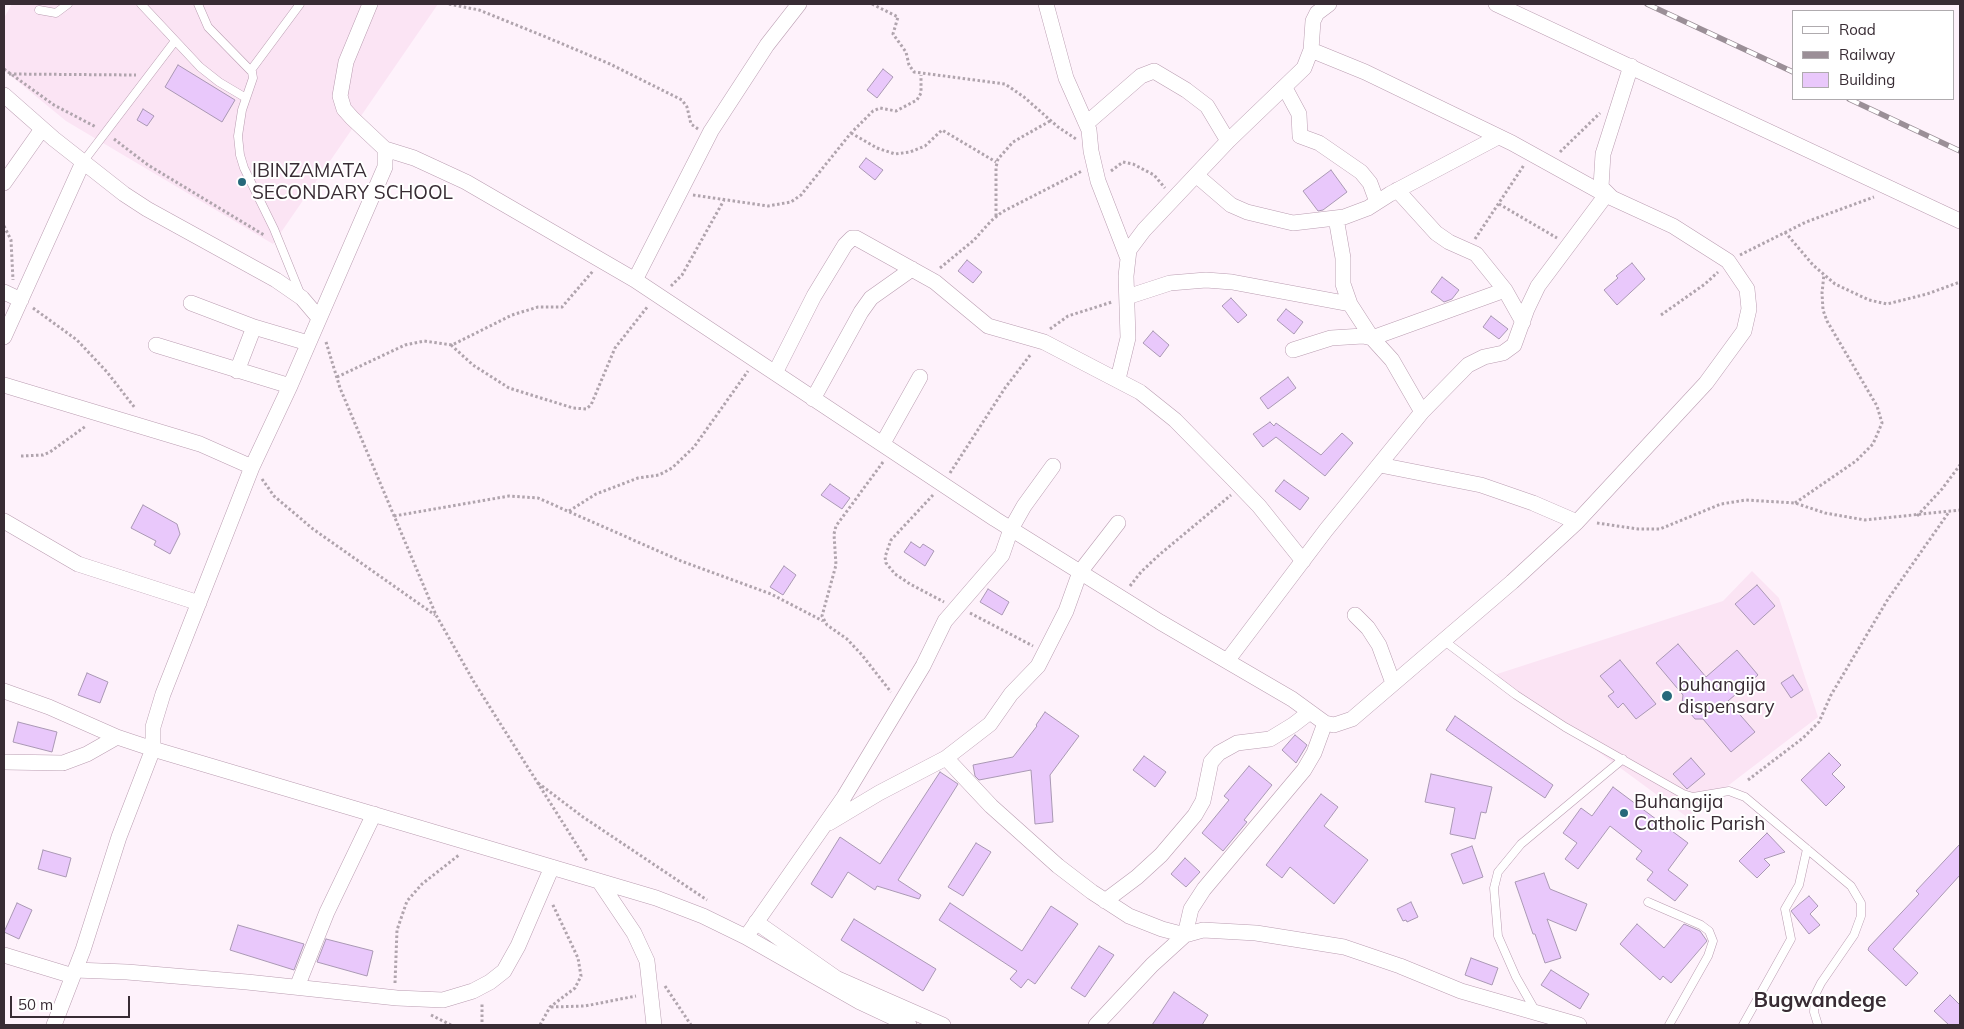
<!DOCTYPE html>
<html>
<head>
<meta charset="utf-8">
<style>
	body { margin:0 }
	#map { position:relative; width:1964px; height:1029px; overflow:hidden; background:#fef2fb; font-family:Mulish,sans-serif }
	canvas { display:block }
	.frame { position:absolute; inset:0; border:5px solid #382c34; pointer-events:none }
	.legend { position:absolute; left:1792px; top:10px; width:162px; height:90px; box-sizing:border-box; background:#fff; border:1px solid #afabae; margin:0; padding:6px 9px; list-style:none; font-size:15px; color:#382c34 }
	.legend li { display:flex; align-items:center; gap:10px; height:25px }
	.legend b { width:25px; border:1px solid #afabae }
	.scale { position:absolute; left:10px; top:996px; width:120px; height:22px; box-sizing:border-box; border:2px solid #382c34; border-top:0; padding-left:6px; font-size:15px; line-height:18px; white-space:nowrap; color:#382c34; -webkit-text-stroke:4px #fff; paint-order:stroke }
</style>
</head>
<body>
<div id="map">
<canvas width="1964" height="1029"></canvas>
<div class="frame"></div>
<ul class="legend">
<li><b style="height:6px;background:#fff"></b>Road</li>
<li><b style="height:6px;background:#9b8f97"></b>Railway</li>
<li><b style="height:14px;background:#e9c8fb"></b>Building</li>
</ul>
<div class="scale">50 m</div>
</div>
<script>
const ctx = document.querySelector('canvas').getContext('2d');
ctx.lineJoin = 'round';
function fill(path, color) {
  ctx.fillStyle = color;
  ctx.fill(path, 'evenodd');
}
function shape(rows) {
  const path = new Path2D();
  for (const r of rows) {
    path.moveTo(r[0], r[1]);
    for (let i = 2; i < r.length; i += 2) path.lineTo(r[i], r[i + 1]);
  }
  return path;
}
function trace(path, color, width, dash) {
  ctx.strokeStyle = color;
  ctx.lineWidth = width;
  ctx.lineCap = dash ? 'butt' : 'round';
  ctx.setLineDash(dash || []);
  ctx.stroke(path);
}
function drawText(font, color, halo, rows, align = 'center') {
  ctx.font = font + ' Mulish,sans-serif';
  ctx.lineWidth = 4;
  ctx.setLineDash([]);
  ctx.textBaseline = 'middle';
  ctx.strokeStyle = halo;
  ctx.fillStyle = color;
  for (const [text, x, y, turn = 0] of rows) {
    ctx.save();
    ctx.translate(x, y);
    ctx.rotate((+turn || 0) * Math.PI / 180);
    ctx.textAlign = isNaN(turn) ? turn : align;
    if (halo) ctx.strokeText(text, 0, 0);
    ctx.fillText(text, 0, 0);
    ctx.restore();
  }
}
fill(shape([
	[12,4,438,4,273,244,66,121,4,70,4,18],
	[1752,571,1779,598,1818,717,1687,817,1494,675,1723,601]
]), '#fbe4f4');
const building = shape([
	[178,65,235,100,222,122,165,87,178,65],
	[883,69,893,77,877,98,867,90,883,69],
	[143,109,154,116,147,126,137,120,143,109],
	[866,158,883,170,875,180,859,167,866,158],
	[1331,170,1347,192,1323,210,1318,211,1303,191,1331,170],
	[967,260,982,272,973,283,958,271,967,260],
	[1632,263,1645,279,1617,305,1604,290,1618,278,1616,276,1632,263],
	[1442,277,1459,290,1452,299,1444,302,1431,292,1442,277],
	[1231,298,1247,315,1238,323,1222,306,1231,298],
	[1286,309,1303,322,1294,334,1277,320,1286,309],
	[1491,316,1508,329,1499,339,1483,327,1491,316],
	[1153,331,1169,345,1160,357,1143,343,1153,331],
	[1288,377,1296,388,1268,409,1260,398,1288,377],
	[1270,422,1274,426,1276,423,1321,455,1342,433,1353,443,1325,476,1276,437,1263,447,1253,434,1270,422],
	[1284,480,1309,498,1300,510,1275,491,1284,480],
	[830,484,850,498,842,509,821,495,830,484],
	[143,505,177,524,180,534,170,554,154,545,156,541,131,528,143,505],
	[911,542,920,548,923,544,934,551,925,566,904,552,911,542],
	[784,566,796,575,783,595,770,587,784,566],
	[1757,585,1775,606,1754,625,1735,604,1757,585],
	[988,589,1009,602,1002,615,980,602,988,589],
	[1678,644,1706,677,1737,650,1758,675,1728,701,1755,732,1731,752,1703,719,1695,719,1682,703,1683,695,1656,663,1678,644],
	[1620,660,1656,704,1636,719,1623,703,1618,708,1608,696,1614,692,1600,676,1620,660],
	[87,673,108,682,100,703,78,695,87,673],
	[1793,675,1803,690,1791,698,1781,683,1793,675],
	[1045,712,1079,736,1050,775,1053,822,1035,824,1031,770,979,780,975,776,973,765,1013,757,1037,726,1036,725,1045,712],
	[1455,716,1553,785,1545,798,1446,730,1455,716],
	[18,722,57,732,52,752,13,742,18,722],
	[1295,735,1307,745,1296,763,1282,750,1295,735],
	[1829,753,1841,765,1832,774,1845,787,1826,806,1801,780,1829,753],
	[1144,756,1166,772,1155,787,1133,770,1144,756],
	[1691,758,1705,774,1687,789,1673,774,1691,758],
	[1249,766,1272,785,1244,820,1247,822,1223,851,1202,833,1229,800,1224,796,1249,766],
	[940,772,958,784,898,880,921,895,919,899,877,886,875,890,848,872,832,898,811,884,840,837,880,864,940,772],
	[1431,774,1492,787,1486,813,1481,812,1475,839,1450,834,1455,808,1425,802,1431,774],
	[1613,787,1688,843,1668,870,1688,885,1675,901,1647,880,1653,872,1636,859,1642,851,1610,826,1578,869,1565,859,1577,843,1563,833,1581,808,1592,816,1613,787],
	[1321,794,1338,807,1324,826,1368,860,1334,904,1290,867,1282,878,1266,865,1321,794],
	[1767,833,1785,852,1764,859,1770,865,1757,878,1739,861,1767,833],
	[976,843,991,852,963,896,948,887,976,843],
	[1960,844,1960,875,1893,949,1918,973,1906,986,1868,950,1869,947,1919,894,1916,891,1960,844],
	[1472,846,1483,877,1463,884,1451,854,1472,846],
	[43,850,71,858,66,877,38,869,43,850],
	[1185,858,1200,872,1186,887,1171,874,1185,858],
	[1544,873,1550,889,1587,904,1576,931,1547,919,1561,958,1545,963,1535,934,1533,934,1515,882,1544,873],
	[1809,896,1818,906,1810,914,1820,925,1809,934,1791,911,1809,896],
	[1411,902,1418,917,1407,922,1406,920,1403,921,1397,909,1411,902],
	[17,903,32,910,19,939,4,932,17,903],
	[950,903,1022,951,1051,906,1078,924,1035,984,1028,979,1021,988,1010,979,1017,971,939,920,950,903],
	[854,919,936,969,923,991,841,940,854,919],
	[1637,924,1664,948,1684,924,1700,931,1707,941,1671,983,1663,976,1660,980,1620,944,1637,924],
	[238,925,304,944,294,970,230,950,238,925],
	[326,939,373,951,367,976,317,962,326,939],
	[1099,946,1114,955,1085,997,1071,988,1099,946],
	[1471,958,1498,968,1492,985,1465,975,1471,958],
	[1551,970,1589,994,1580,1009,1541,985,1551,970],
	[1174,992,1208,1015,1202,1025,1152,1025,1174,992],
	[1950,995,1960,1005,1960,1025,1949,1025,1934,1011,1950,995]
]);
fill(building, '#e9c8fb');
trace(building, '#aa98b4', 1);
const service = shape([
	[141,4,200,67,219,82,246,98],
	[198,4,208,27,252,72,253,78,242,110,238,136,240,155,244,168,274,229,300,293],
	[39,10,56,13,68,4],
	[251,70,300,4],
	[83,162,175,41],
	[1443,640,1516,695,1565,727,1683,794,1693,797,1729,791,1745,797,1851,886,1861,903,1861,916,1854,935,1821,983,1815,995,1814,1012,1818,1025],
	[1648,902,1701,925,1709,931,1713,941,1708,956,1669,1025],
	[1536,1012,1516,977,1498,936,1494,888,1498,872,1521,844,1623,759],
	[1743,1025,1791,939,1785,909,1799,885,1807,849]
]);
const minor = shape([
	[1046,4,1066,78,1089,130,1091,151,1098,181,1127,256],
	[1496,4,1960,221],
	[1285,88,1299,114,1300,136,1319,143,1361,172,1370,183,1377,202],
	[4,95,54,139,124,194,147,209,276,280,302,298,319,318],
	[1087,123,1141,76,1154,71,1186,90,1207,106,1228,141],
	[385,149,414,158,466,182,635,280,995,519,1160,622,1292,699,1325,723,1334,725,1352,719,1512,582,1577,522,1706,383,1744,331,1749,309,1747,289,1728,261,1673,226,1612,198,1601,187,1603,154,1631,66],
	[1196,175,1231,205,1247,212,1293,223,1344,217,1368,208,1390,194,1498,137],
	[4,183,42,129],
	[1397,190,1436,233,1449,242,1476,254,1505,290,1523,322],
	[1336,218,1343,258,1343,284,1350,304,1372,338,1505,290],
	[635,280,711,131,767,45,799,4],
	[4,292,21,300],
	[1127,297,1170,283,1206,280,1232,282,1350,304],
	[191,303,254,327,308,343],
	[4,337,83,162],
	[156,345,290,386],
	[1293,350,1331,338,1363,336,1372,338,1392,360,1422,412],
	[237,371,254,327],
	[775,373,814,296,845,245,852,238,856,238,935,282,988,326,1044,342,1140,392,1175,420,1233,479,1259,506,1303,561],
	[1118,379,1128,338,1126,276,1129,250,1144,230,1228,141,1304,68,1311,50,1313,21,1317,13,1329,4],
	[4,385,200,444,252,467],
	[813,399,861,312,871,298,912,269],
	[883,443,920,377],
	[1380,465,1481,485,1533,503,1577,522],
	[4,521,78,564,199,603],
	[1355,615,1368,628,1379,645,1393,683],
	[1227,661,1326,530,1422,412,1468,365,1484,357,1503,353,1514,345,1527,309,1538,286,1606,195,1512,143,1365,72,1311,50],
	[4,691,49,707,117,737,153,749,656,898,703,916,746,937,860,1002,909,1025],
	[946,758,991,806,1058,866,1092,892,1129,916,1162,929,1185,935,1191,909,1204,889,1304,770,1314,753,1325,723],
	[4,762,63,763,87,754,117,737],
	[829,823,879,793,946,758,990,724,1011,694,1038,666,1066,611,1080,572,1118,523],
	[599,881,634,933,647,961,654,1025],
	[1105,901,1137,877,1161,855,1195,815,1203,801,1211,762,1219,753,1237,743,1270,739,1293,725,1310,712],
	[756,922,836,978,943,1025],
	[746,937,844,797,923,666,945,621,1002,555,1011,529,1024,506,1053,466],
	[4,955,73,976],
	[75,970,127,972,247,982,397,998,443,1000,473,991,490,982,504,971,518,946,552,867],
	[297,987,327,912,374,814],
	[54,1025,83,950,119,837,153,749,153,727,163,694,252,467,290,386,385,167,385,149,352,118,344,109,340,96,346,62,370,4],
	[1096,1025,1152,965,1185,935,1203,930,1256,933,1344,947,1400,966,1461,991,1579,1025]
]);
trace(service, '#ba9db1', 9);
trace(minor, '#ba9db1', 16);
trace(shape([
	[449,4,479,10,546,37,610,64,682,100,687,107,691,124,698,129],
	[872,4,898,17,893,34,906,52,909,65,914,72,1005,84,1024,97,1058,127,1076,139],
	[4,69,54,105,96,127],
	[9,74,136,75],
	[851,133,877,148,895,154,910,152,925,146,942,130,996,162],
	[114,139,148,165,264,235],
	[1560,152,1600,113],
	[1111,171,1123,162,1133,164,1154,175,1165,188],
	[693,195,768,206,791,202,801,195,851,133,873,111,880,108,896,111,917,100,921,93,921,75],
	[1499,204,1557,238],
	[996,216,996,167,998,159,1013,142,1050,121],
	[4,226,11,240,13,280],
	[1785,232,1813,265,1835,284,1869,300,1887,304,1927,294,1960,282],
	[1475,239,1524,165],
	[1740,255,1806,222,1874,197],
	[940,268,974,240,991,221,1002,212,1082,171],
	[671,286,682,275,724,200],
	[33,308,77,340,107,372,135,408],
	[1661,315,1705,284,1718,272],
	[1050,329,1068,316,1112,302],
	[326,342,340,388,436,615,474,682,587,861],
	[451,345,473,365,509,388,573,408,586,409,591,405,615,348,648,306],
	[337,377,405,345,424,341,452,345,512,315,538,307,562,307,593,271],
	[21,456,43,455,50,452,86,426],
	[883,462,836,526,834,534,836,565,822,616,827,625,847,639,862,655,891,692],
	[950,473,1005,388,1031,354],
	[262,479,274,496,313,529,435,615],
	[933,495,891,540,885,557,886,563,895,574,910,584,944,602],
	[1795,503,1856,461,1873,444,1882,423,1877,406,1827,321,1823,310,1822,293,1824,274],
	[569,511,596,494,638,478,659,475,672,468,694,447,748,371],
	[394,516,509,496,538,498,681,561,771,594,823,621],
	[1917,516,1942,489,1960,465],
	[1597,523,1638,529,1660,529,1721,504,1746,500,1795,503,1825,513,1865,520,1960,510],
	[1130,586,1141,572,1159,555,1231,495],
	[970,613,1033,646],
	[1748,780,1803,738,1819,722,1831,695,1888,599,1949,512],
	[538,783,583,817,707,900],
	[395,983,397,930,407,901,422,884,459,855],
	[665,986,691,1025],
	[551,1007,585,1006,636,996],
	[431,1015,451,1025],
	[482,1022,482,1002],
	[540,1025,550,1007,575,988,581,976,578,958,552,903]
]), '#b0a4ad', 3, [2.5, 2.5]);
trace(service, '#fff', 8);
trace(minor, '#fff', 15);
const rail = shape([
	[1647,4,1793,72],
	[1849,99,1960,151]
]);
trace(rail, '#9b8f97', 5.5);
trace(rail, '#fff', 4, [11]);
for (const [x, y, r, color] of [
	[242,182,5,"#26697b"],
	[1667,696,6,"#26697b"],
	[1624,813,5,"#26697b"]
]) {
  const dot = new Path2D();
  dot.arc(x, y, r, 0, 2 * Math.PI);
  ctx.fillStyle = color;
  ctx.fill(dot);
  trace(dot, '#fff', 2);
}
drawText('19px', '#382c34', '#fff', [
	["IBINZAMATA",252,171],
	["SECONDARY SCHOOL",252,193],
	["buhangija",1678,685],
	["dispensary",1678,707],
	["Buhangija",1634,802],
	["Catholic Parish",1634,824]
], 'left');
drawText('bold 21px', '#382c34', '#fff', [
	["Bugwandege",1820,1001]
]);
</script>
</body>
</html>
